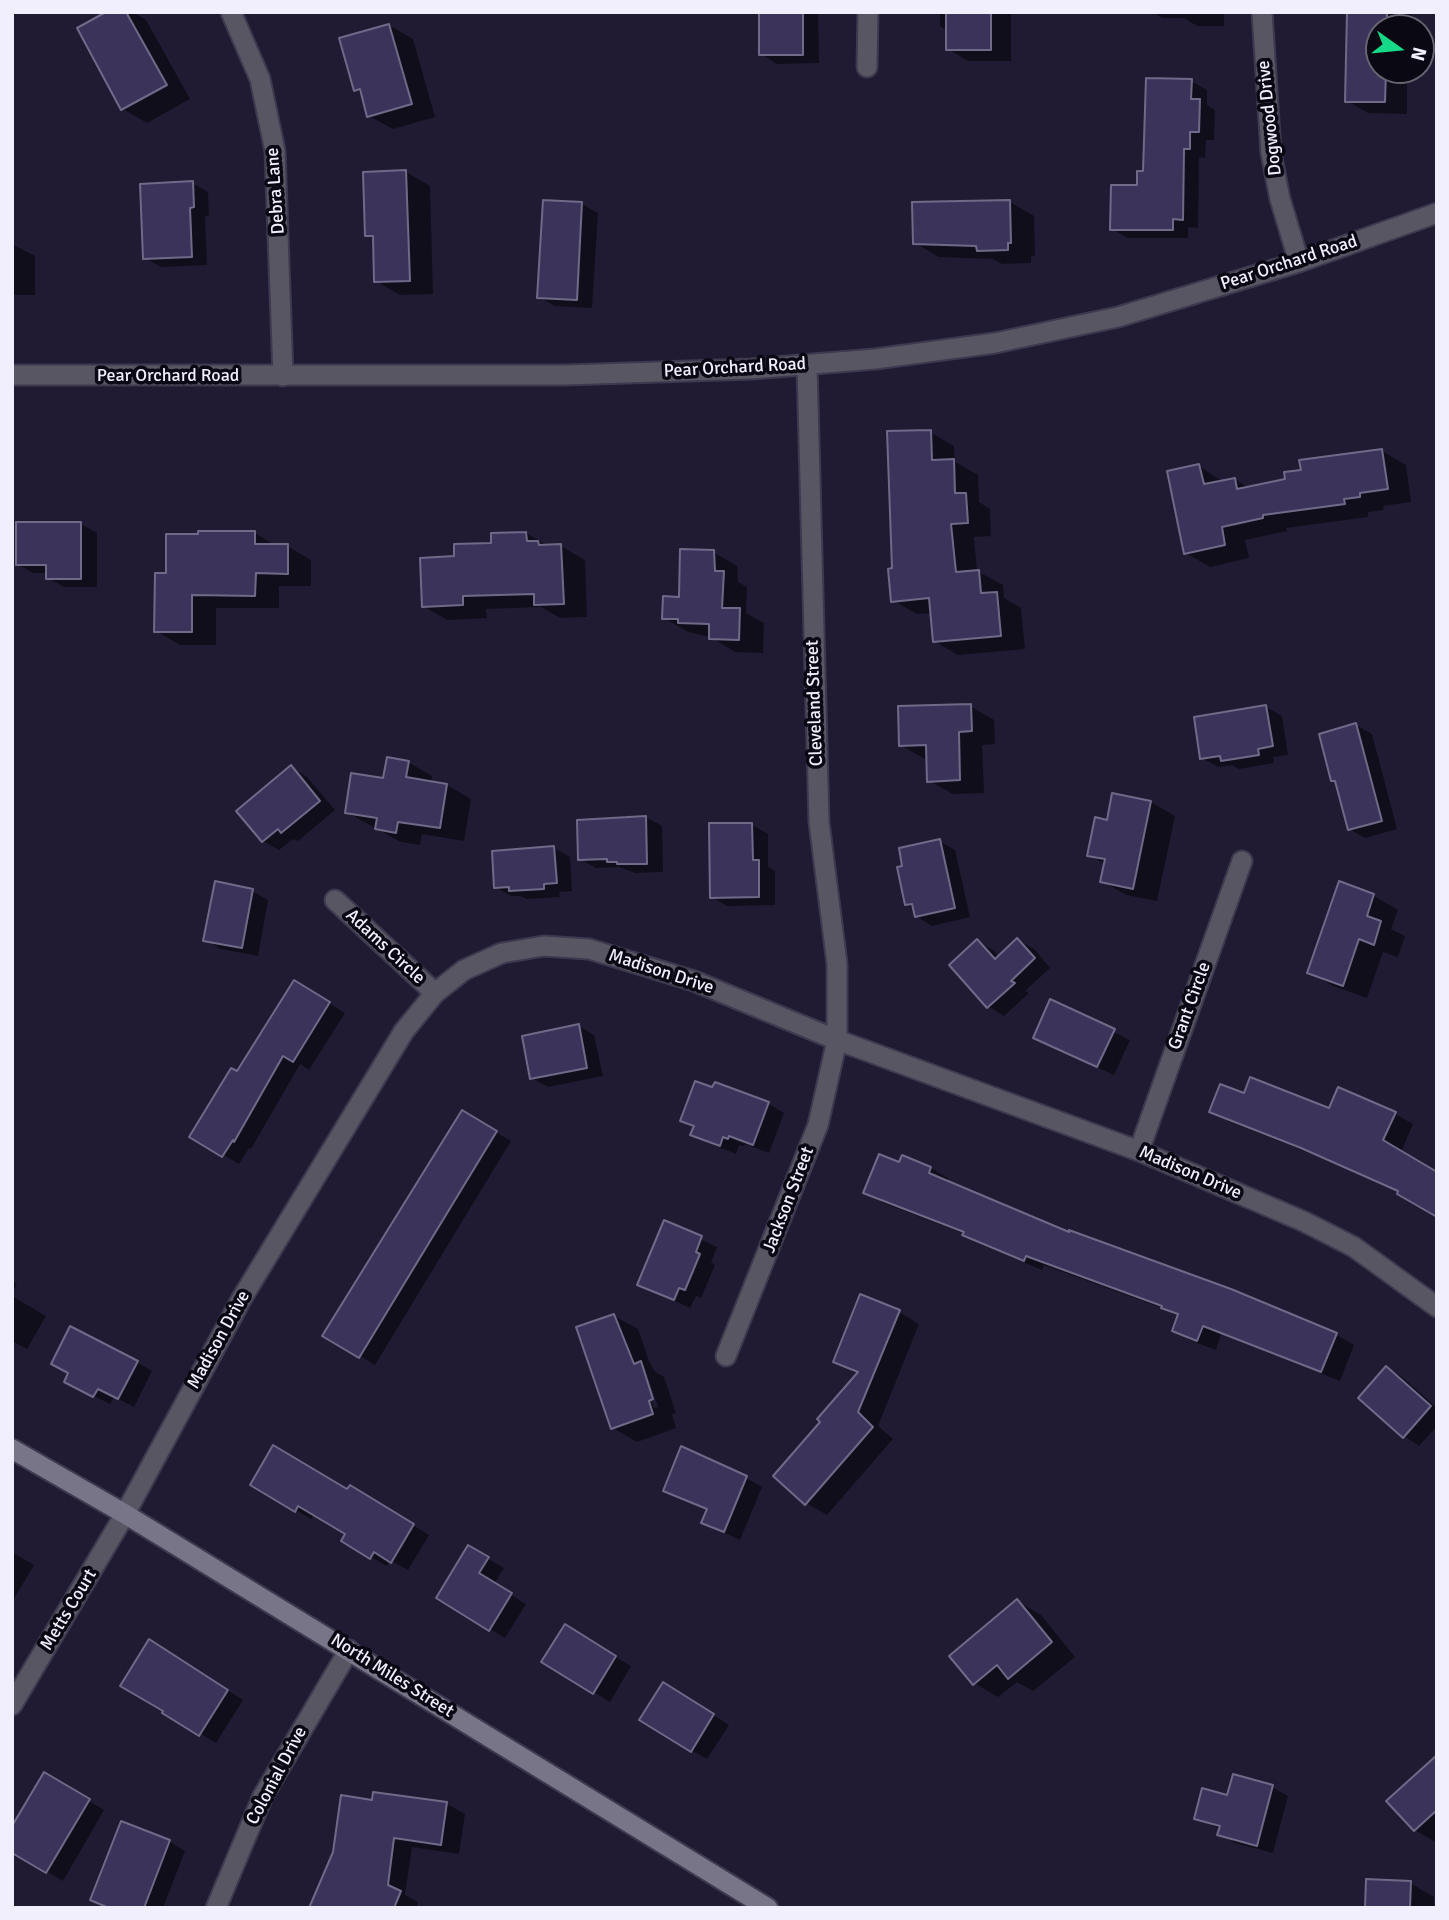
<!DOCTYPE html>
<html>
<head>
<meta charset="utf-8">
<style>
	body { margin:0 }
	#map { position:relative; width:1449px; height:1920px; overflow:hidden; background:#201b33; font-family:Signika,sans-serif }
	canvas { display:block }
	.frame { position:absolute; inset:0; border:14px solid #f1effd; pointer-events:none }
	.north { position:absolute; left:1365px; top:14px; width:70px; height:70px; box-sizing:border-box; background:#0a0812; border:2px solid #666470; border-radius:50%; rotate:105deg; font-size:19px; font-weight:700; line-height:28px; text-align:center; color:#f1effd }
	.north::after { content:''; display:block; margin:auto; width:24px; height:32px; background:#15d989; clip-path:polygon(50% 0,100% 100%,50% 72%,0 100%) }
</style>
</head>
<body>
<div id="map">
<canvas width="1449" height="1920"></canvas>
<div class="frame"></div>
<div class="north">N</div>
</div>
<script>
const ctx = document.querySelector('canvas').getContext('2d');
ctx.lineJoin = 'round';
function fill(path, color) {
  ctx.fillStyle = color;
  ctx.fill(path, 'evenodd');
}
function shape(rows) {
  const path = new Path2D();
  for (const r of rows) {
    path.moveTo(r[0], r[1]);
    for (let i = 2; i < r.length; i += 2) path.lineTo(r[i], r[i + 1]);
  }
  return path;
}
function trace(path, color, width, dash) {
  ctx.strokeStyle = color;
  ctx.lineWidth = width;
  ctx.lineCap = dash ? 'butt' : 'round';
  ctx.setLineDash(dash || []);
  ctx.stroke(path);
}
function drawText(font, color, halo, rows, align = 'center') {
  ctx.font = font + ' Signika,sans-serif';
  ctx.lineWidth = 7;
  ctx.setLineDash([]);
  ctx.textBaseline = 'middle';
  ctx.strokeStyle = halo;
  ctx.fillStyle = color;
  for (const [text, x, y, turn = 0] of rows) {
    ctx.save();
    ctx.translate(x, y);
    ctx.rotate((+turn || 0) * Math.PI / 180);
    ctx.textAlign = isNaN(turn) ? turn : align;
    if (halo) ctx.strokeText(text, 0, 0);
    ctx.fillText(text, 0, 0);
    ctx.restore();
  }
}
fill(shape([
	[110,12,133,12,146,20,190,99,147,123,123,109],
	[761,12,818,12,819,63,777,64,761,54],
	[940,12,1011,12,1011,61,968,61,948,49,948,31,940,26],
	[1152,12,1224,12,1224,26,1197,26,1184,18,1162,18],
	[1349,12,1411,12,1411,28,1379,28,1379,70,1410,70,1410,77,1407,77,1407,114,1368,113,1347,101],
	[389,25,413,39,435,117,393,129,369,116,363,94,355,90],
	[1191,81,1207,90,1207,105,1215,110,1214,140,1206,140,1205,158,1199,157,1198,228,1188,227,1188,238,1128,238,1112,229,1139,187],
	[406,172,430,186,433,294,400,295,376,281,374,239,367,235],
	[192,183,208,192,209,216,205,216,207,265,161,267,145,258],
	[1010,202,1034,216,1035,256,1031,256,1031,263,1002,264,993,259,939,257,915,243],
	[582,204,598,213,592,308,555,306,539,297],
	[12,244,35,256,35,295,12,295],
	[930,432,954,446,955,462,978,475,979,502,990,509,991,536,974,537,977,571,1003,585,1004,598,1021,608,1025,649,958,655,934,641,932,613,917,614,892,600,894,570],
	[1382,451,1406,465,1411,502,1383,506,1384,510,1368,512,1368,517,1286,528,1287,531,1245,540,1249,558,1210,567,1186,553,1199,466,1223,482,1235,479,1249,488,1287,480,1303,471],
	[81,524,97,533,97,587,64,587,48,578,48,573,33,573,17,564],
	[255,533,276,546,287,546,311,560,311,586,279,586,279,608,216,608,216,645,180,645,156,631,168,575],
	[526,533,548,546,561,546,585,560,587,617,560,618,541,607,486,609,487,618,447,620,423,606,456,558],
	[713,552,737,566,738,582,747,587,746,613,764,623,763,653,735,652,711,637,688,632,664,618,681,599],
	[970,706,994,720,995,744,982,745,984,793,953,794,929,781,928,759,925,759,900,745],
	[1266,707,1282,716,1288,755,1273,757,1274,763,1239,769,1232,765,1218,767,1202,758],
	[1356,725,1372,734,1397,829,1365,838,1349,829,1337,783,1333,780],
	[408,762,432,776,431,783,447,785,471,799,464,841,422,834,420,845,401,842,346,812],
	[291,767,307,777,335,810,298,841,293,839,279,850,263,841],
	[1151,802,1175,816,1157,901,1126,895,1102,881,1105,864,1089,855,1108,822],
	[646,817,662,826,663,872,635,873,619,867,596,868,580,859],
	[752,825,768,834,768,867,775,871,775,905,727,906,711,897],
	[939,841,955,850,970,917,932,926,916,916,914,909,907,904],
	[554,848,570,857,572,891,559,892,560,897,527,899,520,896,511,896,495,887],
	[1340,884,1374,896,1398,910,1391,929,1405,936,1398,957,1383,952,1367,998,1333,986,1309,972],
	[252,891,268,900,258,956,221,949,205,940],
	[1018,940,1034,949,1050,968,1025,991,1029,993,1004,1016,988,1006,977,941,993,950,999,957],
	[310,991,345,1013,309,1070,300,1064,251,1149,249,1148,239,1164,192,1136,238,1073],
	[1051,1002,1130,1040,1114,1075,1051,1046],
	[579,1026,594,1035,603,1076,548,1087,532,1078],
	[715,1084,769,1104,784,1113,769,1153,745,1144,744,1146,739,1145,736,1154,708,1143,692,1134,695,1128,682,1120],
	[1245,1095,1330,1110,1395,1114,1413,1124,1401,1152,1399,1192,1322,1158,1230,1122,1211,1111],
	[462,1113,511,1141,375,1365,325,1335],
	[903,1157,931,1168,949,1179,947,1183,1070,1234,1230,1291,1337,1335,1354,1345,1340,1381,1221,1334,1216,1350,1192,1341,1174,1331,1178,1316,1170,1311,1044,1265,1042,1270,982,1245,965,1234,883,1203,865,1192,900,1164],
	[665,1223,717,1247,711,1262,715,1265,701,1298,696,1296,690,1308,639,1284],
	[12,1281,17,1284,12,1293],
	[12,1296,46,1316,27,1349,12,1341],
	[899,1312,919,1324,878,1426,893,1439,827,1515,806,1503,822,1422,859,1375,835,1361],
	[614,1316,638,1329,649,1361,655,1372,664,1377,676,1413,672,1414,676,1428,637,1442,613,1428],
	[641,1367,644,1367,658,1407,654,1408],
	[137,1362,152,1371,134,1407,114,1397,110,1404,82,1390],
	[1387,1368,1402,1377,1437,1408,1437,1426,1419,1446,1404,1436],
	[746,1478,762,1487,740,1540,703,1522,708,1510,665,1490],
	[252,1484,348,1492,366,1496,429,1535,408,1570,390,1560,387,1566,343,1541,348,1534,314,1514,311,1519],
	[468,1547,504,1568,494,1584,526,1604,505,1638,438,1598],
	[12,1552,34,1565,12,1602],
	[1017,1601,1041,1615,1075,1657,1033,1691,1017,1682,998,1697,974,1683],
	[565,1627,631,1666,610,1702,544,1662],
	[165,1651,243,1700,216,1743,164,1712],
	[679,1693,729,1725,707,1759,691,1750],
	[1437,1757,1437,1843,1415,1830],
	[45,1775,104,1810,63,1881,12,1851],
	[1272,1787,1288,1796,1273,1853,1235,1843,1219,1834,1220,1829,1196,1818,1228,1797],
	[374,1794,447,1804,465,1814,459,1854,412,1847,405,1895,418,1902,416,1908,313,1908,335,1852,373,1802],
	[169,1841,185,1851,163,1908,106,1908,92,1899],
	[1410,1883,1434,1897,1434,1908,1367,1908]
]), '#0007');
const building = shape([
	[106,12,126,12,167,85,121,110,77,28,106,12],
	[759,12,803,12,803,55,759,55,759,12],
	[946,12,991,12,991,50,946,50,946,12],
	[1347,12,1387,12,1387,28,1379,28,1379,70,1386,70,1385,102,1345,102,1347,12],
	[389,24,412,104,367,117,360,89,354,91,339,38,389,24],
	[1146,78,1192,79,1191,99,1200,99,1199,132,1190,132,1190,149,1184,149,1183,220,1173,219,1173,230,1110,230,1111,185,1137,185,1137,171,1143,171,1146,78],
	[406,170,410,281,374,282,373,236,365,236,363,172,406,170],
	[193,181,194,207,190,208,192,257,143,259,140,184,193,181],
	[543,200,582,202,577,300,537,298,543,200],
	[1010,200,1011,243,1008,243,1008,250,977,251,976,246,913,244,912,202,1010,200],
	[931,430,932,460,954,459,955,493,966,493,968,523,951,524,956,572,979,570,981,593,997,592,1001,636,933,642,929,598,891,602,888,569,892,568,887,431,931,430],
	[1382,449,1388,489,1360,493,1360,497,1344,499,1345,504,1263,515,1263,518,1222,527,1225,545,1184,554,1167,471,1199,464,1204,484,1235,478,1237,489,1285,479,1284,472,1301,470,1299,460,1382,449],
	[16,522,81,522,81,579,46,579,46,565,16,565,16,522],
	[198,531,255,531,255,544,288,544,288,574,256,573,255,596,192,595,192,632,154,632,155,573,166,573,166,534,198,534,198,531],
	[526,532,527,541,538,541,539,545,561,544,564,604,534,605,534,594,463,596,463,605,422,607,420,558,454,556,454,544,491,543,491,533,526,532],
	[680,549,714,550,715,571,724,571,722,608,740,608,739,640,709,639,709,624,678,623,678,619,662,619,663,596,679,597,680,549],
	[971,704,972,731,959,732,960,780,927,782,926,745,899,746,898,706,971,704],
	[1266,705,1273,746,1258,749,1259,755,1221,761,1220,756,1200,759,1194,717,1266,705],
	[1356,723,1382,821,1348,830,1335,781,1331,781,1319,734,1356,723],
	[387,757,409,761,406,777,447,784,440,828,398,822,396,833,375,829,377,818,345,813,351,773,383,778,387,757],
	[291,765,320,801,281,833,278,829,262,842,236,811,291,765],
	[1112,793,1151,801,1133,889,1100,882,1105,859,1087,856,1095,817,1107,820,1112,793],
	[646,816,647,864,617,864,617,862,607,862,607,859,578,860,577,820,646,816],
	[709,823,752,823,753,860,759,860,759,897,710,898,709,823],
	[940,839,955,908,915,917,912,904,905,905,897,867,902,866,899,848,940,839],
	[554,846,557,883,544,884,544,889,509,891,509,887,494,888,492,851,554,846],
	[215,881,253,889,242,948,203,941,215,881],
	[1339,881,1374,894,1367,916,1381,921,1374,945,1359,939,1343,986,1307,973,1339,881],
	[1017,938,1035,958,1011,981,1015,983,987,1008,949,965,977,939,995,959,1017,938],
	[294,980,330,1002,293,1062,283,1056,234,1142,233,1140,222,1157,189,1137,231,1068,237,1071,294,980],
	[1050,999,1115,1029,1097,1067,1033,1038,1050,999],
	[579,1024,587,1068,530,1079,522,1036,579,1024],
	[1250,1077,1329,1108,1338,1087,1396,1112,1383,1140,1437,1172,1437,1217,1397,1194,1398,1191,1301,1148,1209,1112,1220,1084,1244,1093,1250,1077],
	[695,1081,712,1087,715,1082,769,1102,753,1145,729,1136,728,1139,723,1137,720,1146,690,1135,694,1126,680,1121,695,1081],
	[462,1110,497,1131,359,1358,322,1336,462,1110],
	[879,1154,899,1162,902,1155,931,1167,929,1173,1069,1232,1069,1230,1231,1289,1337,1333,1321,1372,1203,1326,1197,1341,1172,1331,1178,1314,1161,1308,1162,1306,1026,1256,1024,1261,962,1235,964,1232,863,1193,879,1154],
	[664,1220,702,1236,696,1252,700,1254,685,1290,679,1288,674,1300,637,1285,664,1220],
	[860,1294,900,1310,858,1412,873,1427,805,1505,773,1476,820,1422,817,1419,858,1372,833,1362,860,1294],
	[614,1314,634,1364,641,1361,653,1399,649,1401,653,1414,611,1429,576,1327,614,1314],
	[70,1326,138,1361,118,1399,98,1389,93,1397,64,1382,68,1373,51,1364,70,1326],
	[1386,1366,1431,1406,1403,1438,1358,1398,1386,1366],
	[273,1445,347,1489,350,1485,414,1524,391,1563,374,1552,370,1559,341,1541,345,1534,298,1506,295,1512,250,1485,273,1445],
	[681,1446,747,1476,724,1532,701,1523,707,1509,663,1491,681,1446],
	[468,1545,489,1557,479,1573,512,1593,489,1631,436,1598,468,1545],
	[1017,1599,1052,1642,1008,1679,997,1665,973,1685,949,1656,1017,1599],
	[565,1624,616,1656,593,1694,541,1662,565,1624],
	[149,1639,228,1690,199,1736,162,1713,163,1711,120,1686,149,1639],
	[663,1682,714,1714,691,1752,639,1720,663,1682],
	[1437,1755,1437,1810,1414,1831,1386,1801,1437,1755],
	[44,1772,90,1799,46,1873,12,1853,12,1826,44,1772],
	[1233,1774,1273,1785,1257,1846,1217,1835,1220,1826,1194,1819,1202,1788,1227,1795,1233,1774],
	[373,1792,447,1802,441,1845,394,1838,388,1885,401,1891,394,1908,309,1908,333,1852,341,1795,372,1800,373,1792],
	[121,1821,170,1840,144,1908,109,1908,90,1900,121,1821],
	[1366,1879,1411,1881,1410,1908,1365,1908,1366,1879]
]);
fill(building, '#3c335b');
trace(building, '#6f6a88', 2);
const minor = shape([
	[231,12,260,79,275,151,283,376],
	[1262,12,1271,153,1280,199,1299,262],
	[867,67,868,12],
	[12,375,565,375,751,369,875,359,995,343,1118,317,1299,262,1437,213],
	[335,900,435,993],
	[1139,1151,1242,861],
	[726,1356,818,1125,837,1040,837,964,819,822,807,365],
	[12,1705,125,1514,242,1298,404,1031,435,993,464,970,502,953,544,946,589,949,694,981,837,1040,1139,1151,1305,1222,1354,1247,1437,1307],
	[216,1908,263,1796,349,1650]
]);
const secondary = shape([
	[12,1449,125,1514,768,1908]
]);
trace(minor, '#3d394f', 23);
trace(secondary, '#3d394f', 23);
trace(minor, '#585663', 19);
trace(secondary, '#787589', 19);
drawText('18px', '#f1effd', '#0a0812', [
	["Dogwood Drive",1270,118,-96],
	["Debra Lane",276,191,-94],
	["Pear Orchard Road",1289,263,-18],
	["Pear Orchard Road",735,368,-3],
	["Pear Orchard Road",168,376],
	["Cleveland Street",815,703,-92],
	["Adams Circle",385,947,43],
	["Madison Drive",661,972,18],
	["Grant Circle",1190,1006,-70],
	["Madison Drive",1190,1173,23],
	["Jackson Street",789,1200,-69],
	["Madison Drive",219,1340,-61],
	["Metts Court",69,1610,-59],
	["North Miles Street",392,1676,32],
	["Colonial Drive",277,1776,-62]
]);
</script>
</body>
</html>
